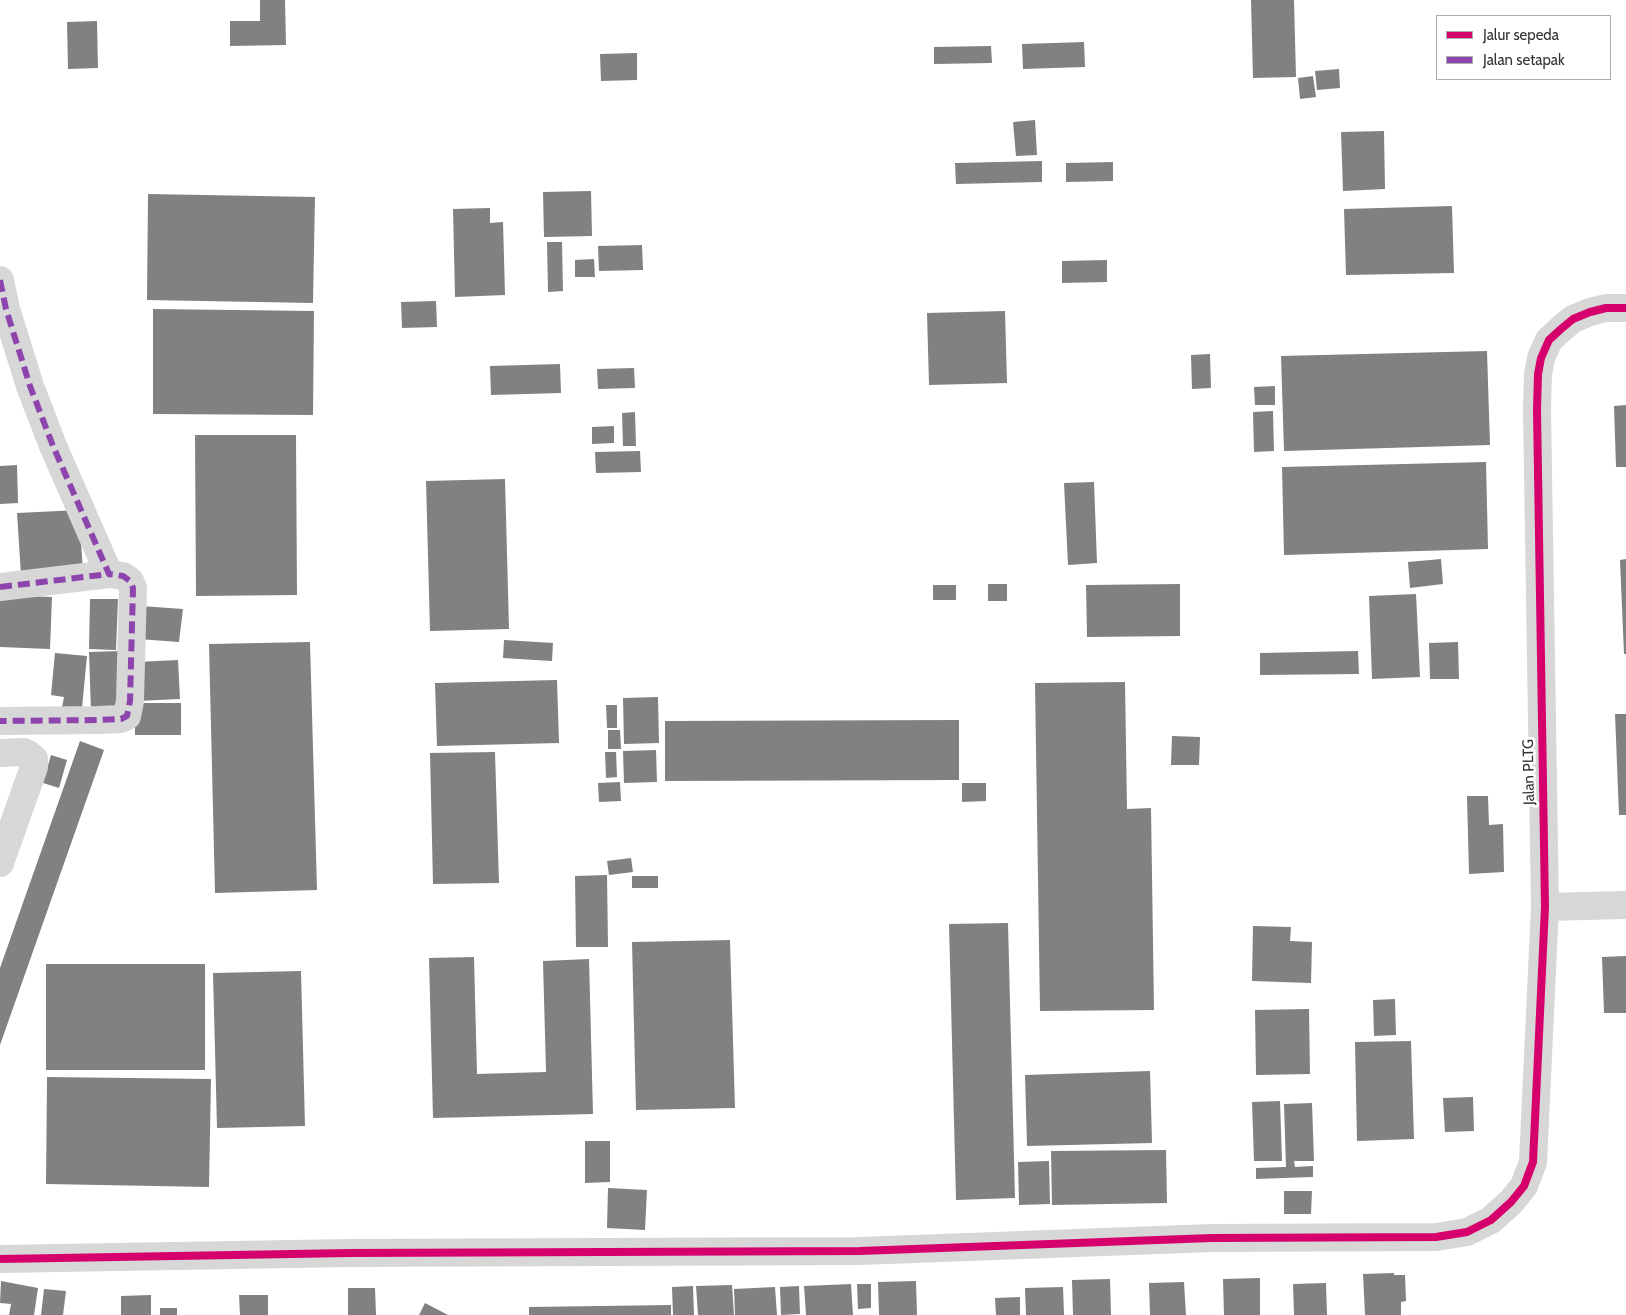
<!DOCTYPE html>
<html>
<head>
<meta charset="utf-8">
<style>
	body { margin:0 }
	#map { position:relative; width:1626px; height:1315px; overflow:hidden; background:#fff; font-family:Cabin,sans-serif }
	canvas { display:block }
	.legend { position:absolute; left:1436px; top:15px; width:175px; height:65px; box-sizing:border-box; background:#fff; border:1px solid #adadad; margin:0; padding:6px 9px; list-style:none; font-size:15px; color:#333 }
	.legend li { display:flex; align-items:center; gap:10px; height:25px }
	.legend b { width:25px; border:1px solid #adadad }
</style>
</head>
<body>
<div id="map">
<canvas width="1626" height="1315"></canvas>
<ul class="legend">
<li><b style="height:6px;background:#d6006c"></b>Jalur sepeda</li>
<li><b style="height:6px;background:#8e44ad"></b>Jalan setapak</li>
</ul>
</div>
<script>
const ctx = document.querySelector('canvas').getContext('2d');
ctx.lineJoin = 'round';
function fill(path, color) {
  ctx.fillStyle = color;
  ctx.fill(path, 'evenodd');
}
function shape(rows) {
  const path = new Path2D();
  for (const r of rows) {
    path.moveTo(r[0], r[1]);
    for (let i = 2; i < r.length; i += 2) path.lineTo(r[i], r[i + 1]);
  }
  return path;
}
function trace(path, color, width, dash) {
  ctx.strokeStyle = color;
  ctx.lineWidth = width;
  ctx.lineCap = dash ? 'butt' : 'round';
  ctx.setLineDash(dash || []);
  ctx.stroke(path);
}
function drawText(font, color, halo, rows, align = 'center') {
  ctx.font = font + ' Cabin,sans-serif';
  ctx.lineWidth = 5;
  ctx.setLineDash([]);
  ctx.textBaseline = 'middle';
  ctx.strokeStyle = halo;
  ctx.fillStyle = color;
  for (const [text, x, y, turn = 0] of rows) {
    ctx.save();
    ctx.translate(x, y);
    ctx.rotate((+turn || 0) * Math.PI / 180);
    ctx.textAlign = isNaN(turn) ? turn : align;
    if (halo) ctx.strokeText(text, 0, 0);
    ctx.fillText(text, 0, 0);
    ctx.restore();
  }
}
fill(shape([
	[260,0,285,0,286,45,230,46,230,21,260,21],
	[1251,0,1294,0,1296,77,1253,78],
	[97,21,98,68,68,69,67,22],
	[1084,42,1085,67,1023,69,1022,44],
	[991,46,992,63,934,64,934,47],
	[637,53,637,80,601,81,600,54],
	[1339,69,1340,88,1317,90,1315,71],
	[1313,76,1316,97,1300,99,1298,78],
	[1035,120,1037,155,1016,156,1013,122],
	[1384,131,1385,189,1343,191,1341,132],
	[1042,161,1042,182,956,184,955,163],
	[1113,162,1113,181,1066,182,1066,163],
	[591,191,592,236,544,237,543,192],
	[148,194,315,197,313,303,147,300],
	[1452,206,1454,273,1346,275,1344,209],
	[490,208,490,223,503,222,505,295,455,297,453,209],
	[547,242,562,242,563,291,548,292],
	[642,245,643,270,599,271,598,246],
	[594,259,595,277,575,277,575,260],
	[1107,260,1107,282,1062,283,1062,261],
	[436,301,437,327,402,328,401,302],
	[153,309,314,311,313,415,153,414],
	[1005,311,1007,383,929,385,927,313],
	[1487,351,1490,445,1284,451,1281,356],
	[1210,354,1211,388,1192,389,1191,355],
	[560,364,561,393,491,395,490,366],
	[634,368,635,388,598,389,597,369],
	[1275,386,1275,405,1255,405,1254,387],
	[1626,405,1626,467,1616,467,1614,406],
	[1273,411,1274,451,1254,452,1253,412],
	[635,412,636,446,623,446,622,413],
	[614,426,614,443,592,444,592,427],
	[195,435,296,435,297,595,196,596],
	[640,451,641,472,596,473,595,452],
	[1486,462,1488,549,1284,555,1282,467],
	[17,465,18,503,0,504,0,466],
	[505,479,509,629,430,631,426,481],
	[1094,482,1097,563,1068,565,1064,483],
	[79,510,83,572,21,575,17,513],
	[1441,559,1443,584,1410,588,1408,562],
	[1626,559,1626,654,1624,654,1620,560],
	[988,584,1007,584,1007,601,988,601],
	[1180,584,1180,636,1087,637,1086,585],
	[933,585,956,585,956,600,933,600],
	[1416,594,1420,677,1372,679,1369,596],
	[0,595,52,597,50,649,0,647],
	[90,599,118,599,116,650,89,649],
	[141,606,183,609,179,642,138,639],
	[504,640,553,643,552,661,503,658],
	[310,642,317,890,215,893,209,644],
	[1458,642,1459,679,1430,679,1429,643],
	[122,651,124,711,91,712,89,652],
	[1358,651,1359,674,1260,675,1260,653],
	[55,653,87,656,82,708,62,707,64,697,51,695],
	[178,660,180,699,137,701,136,662],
	[557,680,559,743,437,746,435,683],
	[1125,682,1127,809,1151,808,1154,1010,1040,1011,1035,683],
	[658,697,659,743,624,744,623,698],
	[135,703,181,703,181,735,135,735],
	[606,705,617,705,617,728,607,728],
	[1615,714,1626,714,1626,815,1619,815],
	[959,720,959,780,665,781,665,721],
	[608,730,620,730,621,749,608,749],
	[1172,736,1200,737,1199,765,1171,765],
	[80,741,104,750,0,1045,0,968],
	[656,750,657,782,624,783,623,751],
	[495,752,499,883,433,884,430,753],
	[605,752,616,752,617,777,606,778],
	[51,755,67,760,59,788,43,783],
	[620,782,621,801,599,802,598,783],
	[962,783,986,783,986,801,962,802],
	[1467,796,1488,796,1489,825,1503,824,1504,872,1469,874],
	[631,858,633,872,609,875,607,861],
	[607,875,608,947,576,947,575,876],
	[632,876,658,876,658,888,632,888],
	[1008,923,1015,1198,956,1200,949,924],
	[1253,926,1291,927,1290,941,1312,942,1311,983,1252,981],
	[730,940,735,1108,636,1110,632,942],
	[1626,956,1626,1013,1604,1013,1602,957],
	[474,957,477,1074,546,1072,543,961,589,959,593,1114,433,1118,429,958],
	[46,964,205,964,205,1070,46,1070],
	[301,971,305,1126,217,1128,213,973],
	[1395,999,1396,1035,1374,1036,1373,1000],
	[1309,1009,1310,1074,1256,1075,1255,1010],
	[1411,1041,1414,1139,1357,1141,1355,1042],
	[1150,1071,1152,1143,1027,1146,1025,1075],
	[47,1077,211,1079,209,1187,46,1184],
	[1473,1097,1474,1131,1445,1132,1443,1098],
	[1280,1101,1282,1161,1254,1161,1252,1102],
	[1312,1103,1314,1161,1294,1161,1295,1167,1313,1166,1313,1177,1256,1179,1256,1168,1286,1167,1284,1104],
	[585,1141,610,1141,610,1182,585,1183],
	[1166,1150,1167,1203,1052,1205,1051,1151],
	[1049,1161,1050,1204,1019,1205,1018,1162],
	[608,1188,647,1190,645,1230,607,1228],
	[1284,1191,1312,1191,1311,1214,1284,1214],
	[1394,1273,1394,1275,1405,1275,1406,1301,1401,1302,1401,1315,1365,1315,1363,1274],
	[1260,1278,1260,1315,1224,1315,1223,1279],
	[1110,1279,1111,1315,1073,1315,1072,1280],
	[1,1281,38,1288,34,1315,9,1315,11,1304,0,1303],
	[916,1281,917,1315,879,1315,878,1282],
	[1184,1282,1186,1315,1150,1315,1149,1283],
	[1326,1283,1327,1315,1294,1315,1293,1284],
	[851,1284,853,1315,806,1315,804,1286],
	[857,1284,871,1284,871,1308,858,1309],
	[732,1285,734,1315,698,1315,696,1286],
	[693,1286,694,1315,673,1315,672,1287],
	[799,1286,800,1314,781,1315,780,1287],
	[775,1287,777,1315,735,1315,734,1289],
	[1063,1287,1064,1315,1026,1315,1025,1288],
	[348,1288,375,1288,376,1315,348,1315],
	[44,1289,66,1291,63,1315,41,1315],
	[151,1295,151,1315,121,1315,121,1296],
	[239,1295,268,1295,268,1315,240,1315],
	[1020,1297,1020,1315,996,1315,995,1298],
	[425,1303,448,1315,419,1315],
	[671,1305,671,1315,529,1315,529,1307],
	[160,1308,177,1308,177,1315,160,1315]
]), '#818181');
trace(shape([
	[0,280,6,309,30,386,53,446,109,574,123,576,130,581,133,588,130,701,127,716,121,719,98,720,0,721],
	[0,587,109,574],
	[0,753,24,752,28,754,34,759,34,767,0,863],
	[1545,907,1626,905],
	[0,1259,350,1253,860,1251,1212,1238,1436,1237,1467,1232,1491,1220,1511,1202,1524,1186,1533,1162,1545,907,1537,410,1538,374,1541,358,1549,340,1561,329,1573,319,1590,312,1606,308,1626,308]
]), '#d7d7d7', 28);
trace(shape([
	[0,280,6,309,30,386,53,446,109,574,123,576,130,581,133,588,130,701,127,716,121,719,98,720,0,721],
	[0,587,109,574]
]), '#8e44ad', 6, [12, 6]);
trace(shape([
	[0,1259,350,1253,860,1251,1212,1238,1436,1237,1467,1232,1491,1220,1511,1202,1524,1186,1533,1162,1545,907,1537,410,1538,374,1541,358,1549,340,1561,329,1573,319,1590,312,1606,308,1626,308]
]), '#d6006c', 8);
drawText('15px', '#333', '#fff', [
	["Jalan PLTG",1529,772,-91]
]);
</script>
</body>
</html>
